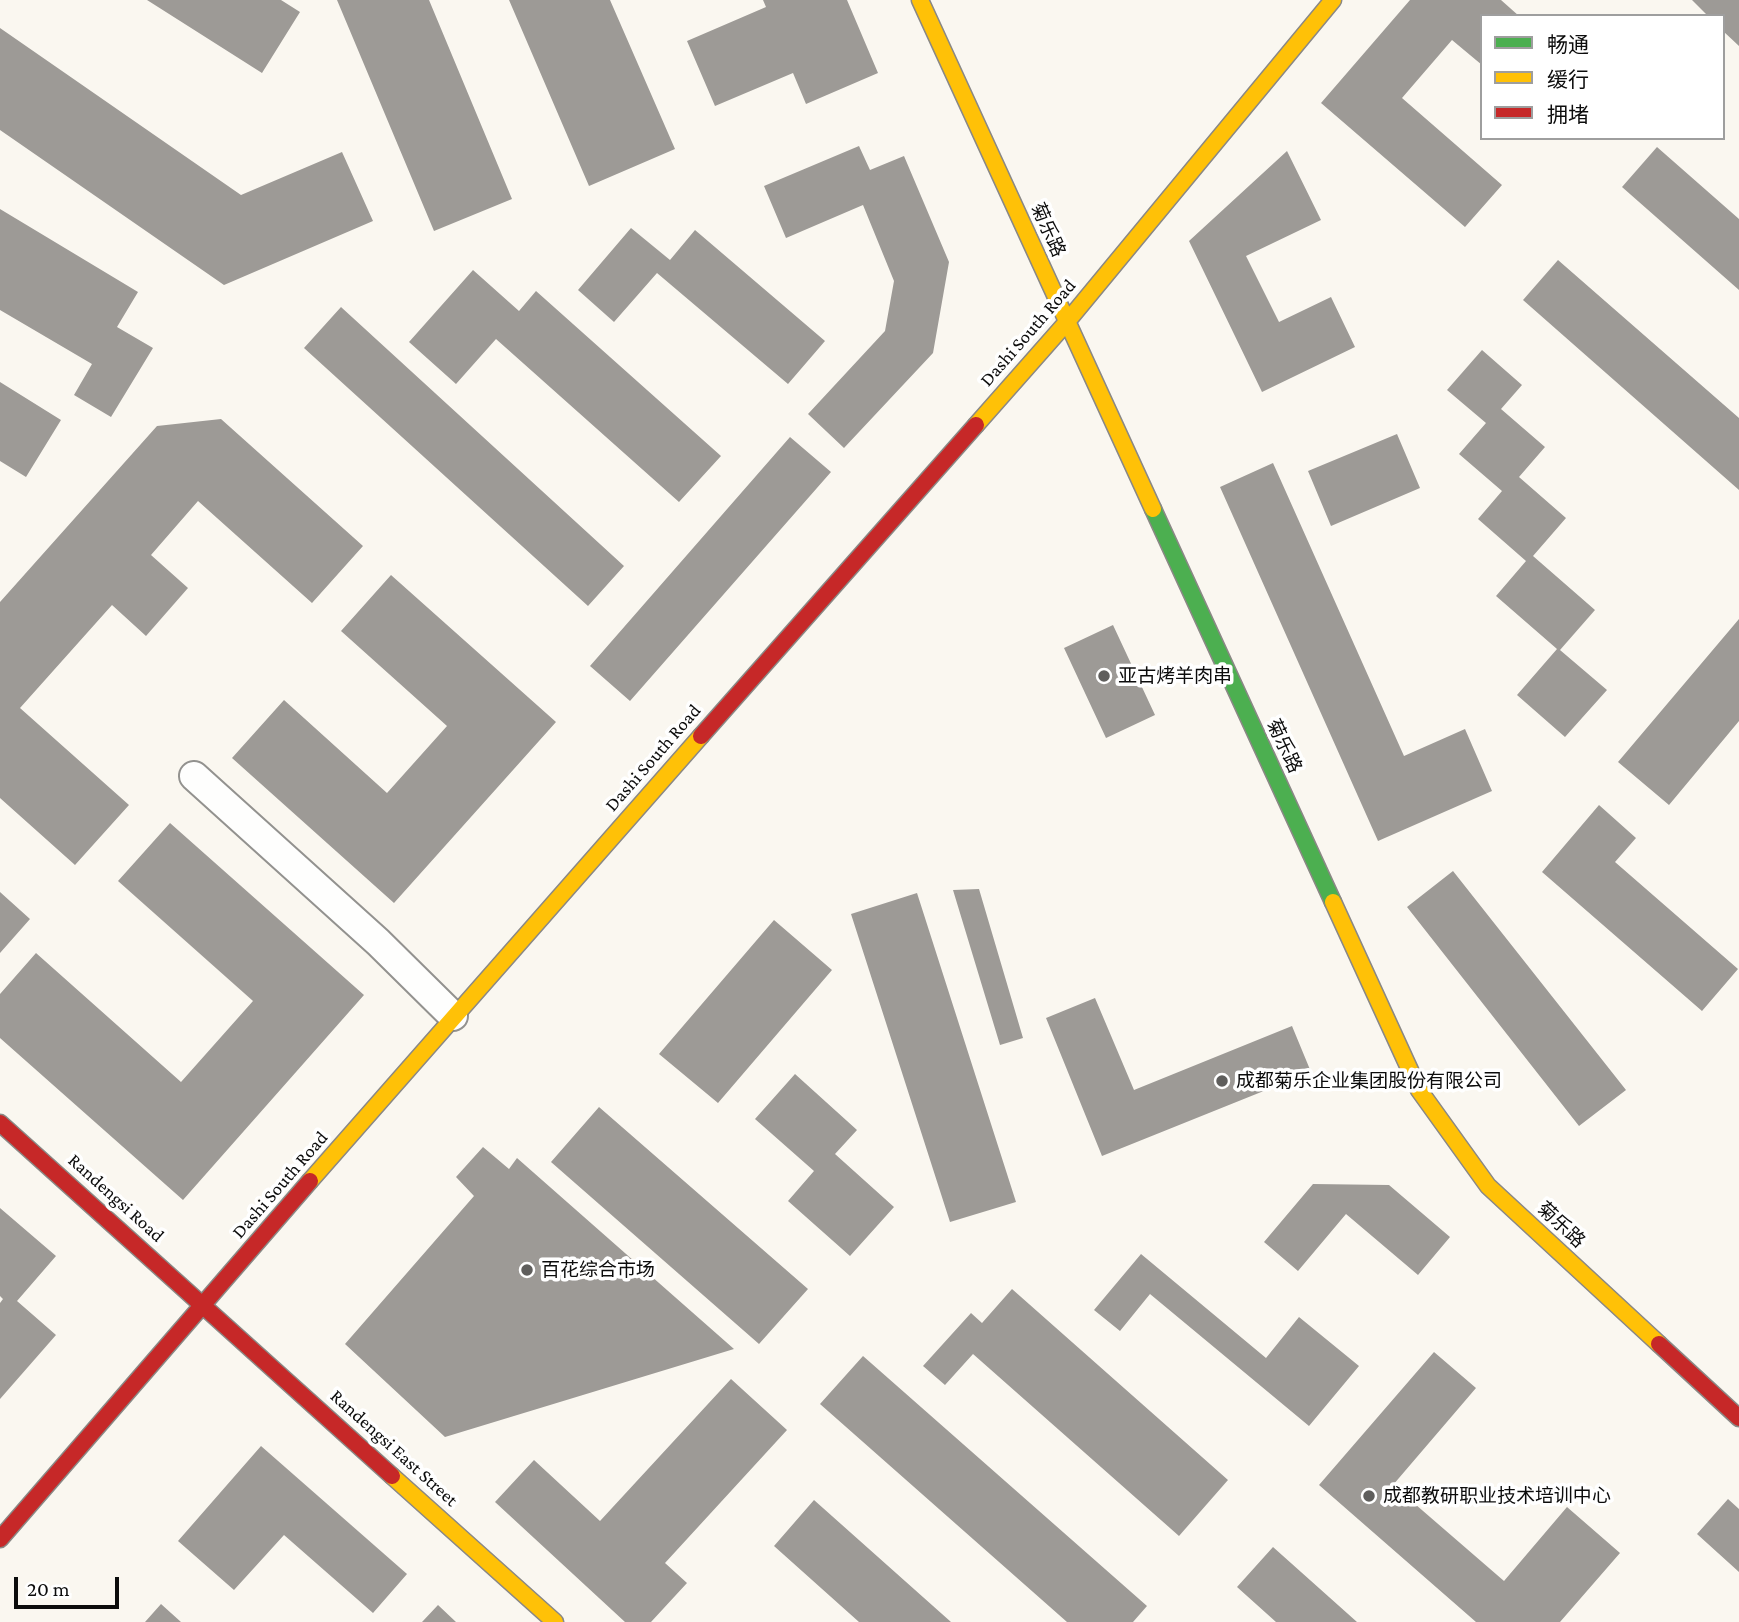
<!DOCTYPE html>
<html>
<head>
<meta charset="utf-8">
<style>
	body { margin:0 }
	#map { position:relative; width:1739px; height:1622px; overflow:hidden; background:#faf7f0; font-family:"Crimson Pro","Noto Sans SC",serif }
	canvas { display:block }
	.legend { position:absolute; left:1480px; top:14px; width:245px; height:126px; box-sizing:border-box; background:#fff; border:2px solid #9e9e9e; margin:0; padding:9px 12px; list-style:none; font-size:21px; color:#0c0c0c }
	.legend li { display:flex; align-items:center; gap:14px; height:35px }
	.legend b { width:35px; border:2px solid #9e9e9e }
	.scale { position:absolute; left:14px; top:1577px; width:105px; height:32px; box-sizing:border-box; border:4px solid #0c0c0c; border-top:0; padding-left:9px; font-size:21px; line-height:24px; white-space:nowrap; color:#0c0c0c; -webkit-text-stroke:5px #fff; paint-order:stroke }
</style>
</head>
<body>
<div id="map">
<canvas width="1739" height="1622"></canvas>
<ul class="legend">
<li><b style="height:9px;background:#4caf50"></b>畅通</li>
<li><b style="height:9px;background:#ffc107"></b>缓行</li>
<li><b style="height:9px;background:#c62828"></b>拥堵</li>
</ul>
<div class="scale">20 m</div>
</div>
<script>
const ctx = document.querySelector('canvas').getContext('2d');
ctx.lineJoin = 'round';
function fill(path, color) {
  ctx.fillStyle = color;
  ctx.fill(path, 'evenodd');
}
function shape(rows) {
  const path = new Path2D();
  for (const r of rows) {
    path.moveTo(r[0], r[1]);
    for (let i = 2; i < r.length; i += 2) path.lineTo(r[i], r[i + 1]);
  }
  return path;
}
function trace(path, color, width, dash) {
  ctx.strokeStyle = color;
  ctx.lineWidth = width;
  ctx.lineCap = dash ? 'butt' : 'round';
  ctx.setLineDash(dash || []);
  ctx.stroke(path);
}
function drawText(font, color, halo, rows, align = 'center') {
  ctx.font = font + ' "Crimson Pro","Noto Sans SC",serif';
  ctx.lineWidth = 7;
  ctx.setLineDash([]);
  ctx.textBaseline = 'middle';
  ctx.strokeStyle = halo;
  ctx.fillStyle = color;
  for (const [text, x, y, turn = 0] of rows) {
    ctx.save();
    ctx.translate(x, y);
    ctx.rotate((+turn || 0) * Math.PI / 180);
    ctx.textAlign = isNaN(turn) ? turn : align;
    if (halo) ctx.strokeText(text, 0, 0);
    ctx.fillText(text, 0, 0);
    ctx.restore();
  }
}
fill(shape([
	[147,0,281,0,300,12,262,73],
	[337,0,429,0,512,199,434,231],
	[509,0,610,0,675,149,589,186],
	[763,0,847,0,878,73,806,104,793,73,715,106,687,41,766,7],
	[1410,0,1501,0,1519,16,1482,16,1482,65,1452,40,1402,98,1502,185,1465,227,1321,103],
	[1692,0,1739,0,1739,46,1723,31,1723,16,1708,16],
	[0,28,241,195,342,152,373,221,224,285,0,130],
	[859,146,870,170,904,156,949,262,933,353,844,448,808,414,885,331,894,281,863,205,786,238,764,186],
	[1657,147,1739,219,1739,290,1622,187],
	[1287,151,1321,220,1246,256,1279,322,1331,297,1355,347,1262,392,1189,241],
	[0,209,138,292,117,327,153,348,111,417,74,395,92,364,0,310],
	[631,228,670,260,695,230,825,341,788,384,657,273,614,322,578,290],
	[1558,260,1739,418,1739,490,1523,300],
	[473,270,519,311,536,291,721,456,679,502,496,339,456,384,409,342],
	[341,307,624,566,588,606,304,348],
	[1482,350,1522,385,1501,409,1545,447,1519,477,1566,518,1533,556,1595,610,1560,650,1607,690,1565,737,1517,695,1557,649,1496,596,1526,561,1478,519,1502,491,1459,454,1486,423,1447,390],
	[0,382,61,420,26,477,0,461],
	[221,419,363,546,312,603,198,501,151,555,188,588,146,636,112,605,20,708,129,805,75,865,0,798,0,602,157,426],
	[1397,434,1420,488,1331,526,1308,471],
	[790,437,831,472,630,701,590,666],
	[1273,463,1404,756,1465,729,1492,791,1378,841,1220,487],
	[391,575,556,722,394,903,232,758,284,700,387,793,447,726,341,631],
	[1739,619,1739,721,1669,805,1618,762],
	[1113,625,1155,715,1106,738,1064,648],
	[1599,805,1636,838,1615,862,1738,969,1702,1011,1542,872],
	[170,823,364,995,183,1200,0,1038,0,994,36,953,181,1082,253,1001,118,881],
	[1453,871,1626,1090,1579,1126,1407,907],
	[979,889,1023,1038,1000,1045,953,890],
	[0,892,30,919,0,953],
	[917,893,1016,1202,950,1222,851,914],
	[774,920,832,970,718,1103,659,1054],
	[1095,998,1134,1090,1292,1026,1311,1072,1102,1156,1046,1018],
	[795,1074,857,1130,835,1154,894,1207,850,1256,788,1201,814,1171,755,1119],
	[599,1107,808,1289,759,1344,551,1162],
	[483,1147,509,1169,517,1158,734,1349,445,1437,345,1344,474,1196,456,1177],
	[1313,1184,1389,1185,1450,1237,1418,1275,1346,1214,1298,1271,1264,1242],
	[0,1208,56,1256,17,1301,56,1335,0,1399,0,1303,3,1299,0,1296],
	[1141,1254,1266,1358,1299,1317,1359,1366,1309,1426,1150,1294,1120,1331,1094,1310],
	[1012,1289,1228,1480,1179,1536,973,1354,945,1385,923,1366,971,1313,982,1323],
	[1434,1352,1476,1388,1393,1485,1504,1581,1567,1507,1620,1553,1560,1622,1476,1622,1319,1485],
	[863,1356,1147,1606,1133,1622,1067,1622,820,1404],
	[731,1379,787,1430,665,1563,687,1583,651,1622,625,1622,495,1502,534,1460,600,1521],
	[261,1446,407,1574,373,1613,284,1535,234,1590,178,1541],
	[1728,1499,1739,1509,1739,1572,1697,1534],
	[814,1500,951,1622,859,1622,774,1546],
	[1273,1547,1357,1622,1276,1622,1237,1587],
	[161,1604,181,1622,145,1622],
	[438,1605,456,1622,422,1622]
]), '#9d9a96');
const street = shape([
	[194,776,378,942,453,1016]
]);
const fast = shape([
	[1153,509,1333,902]
]);
const slow = shape([
	[920,0,1153,509],
	[976,425,1066,323,1333,0],
	[1333,902,1419,1090,1488,1186,1659,1344],
	[310,1181,701,736],
	[392,1476,555,1622]
]);
const jam = shape([
	[701,736,976,425],
	[0,1123,392,1476],
	[1659,1344,1739,1418],
	[0,1539,310,1181]
]);
trace(street, '#93928f', 32);
trace(fast, '#8a8885', 19);
trace(slow, '#8a8885', 19);
trace(jam, '#8a8885', 19);
trace(street, '#fefefd', 28);
trace(fast, '#4caf50', 16);
trace(slow, '#ffc107', 16);
trace(jam, '#c62828', 16);
for (const [x, y, r, color] of [
	[1104,676,7,"#5f5e5c"],
	[1222,1081,7,"#5f5e5c"],
	[527,1270,7,"#5f5e5c"],
	[1369,1496,7,"#5f5e5c"]
]) {
  const dot = new Path2D();
  dot.arc(x, y, r, 0, 2 * Math.PI);
  ctx.fillStyle = color;
  ctx.fill(dot);
  trace(dot, '#fff', 2.5);
}
drawText('19px', '#0c0c0c', '#fff', [
	["菊乐路",1048,230,66],
	["Dashi South Road",1028,333,-49],
	["菊乐路",1284,746,65],
	["Dashi South Road",653,758,-49],
	["Dashi South Road",280,1185,-49],
	["Randengsi Road",116,1198,42],
	["菊乐路",1561,1225,43],
	["Randengsi East Street",394,1448,42]
]);
drawText('19px', '#0c0c0c', '#fff', [
	["亚古烤羊肉串",1118,676],
	["成都菊乐企业集团股份有限公司",1236,1081],
	["百花综合市场",541,1270],
	["成都教研职业技术培训中心",1383,1496]
], 'left');
</script>
</body>
</html>
